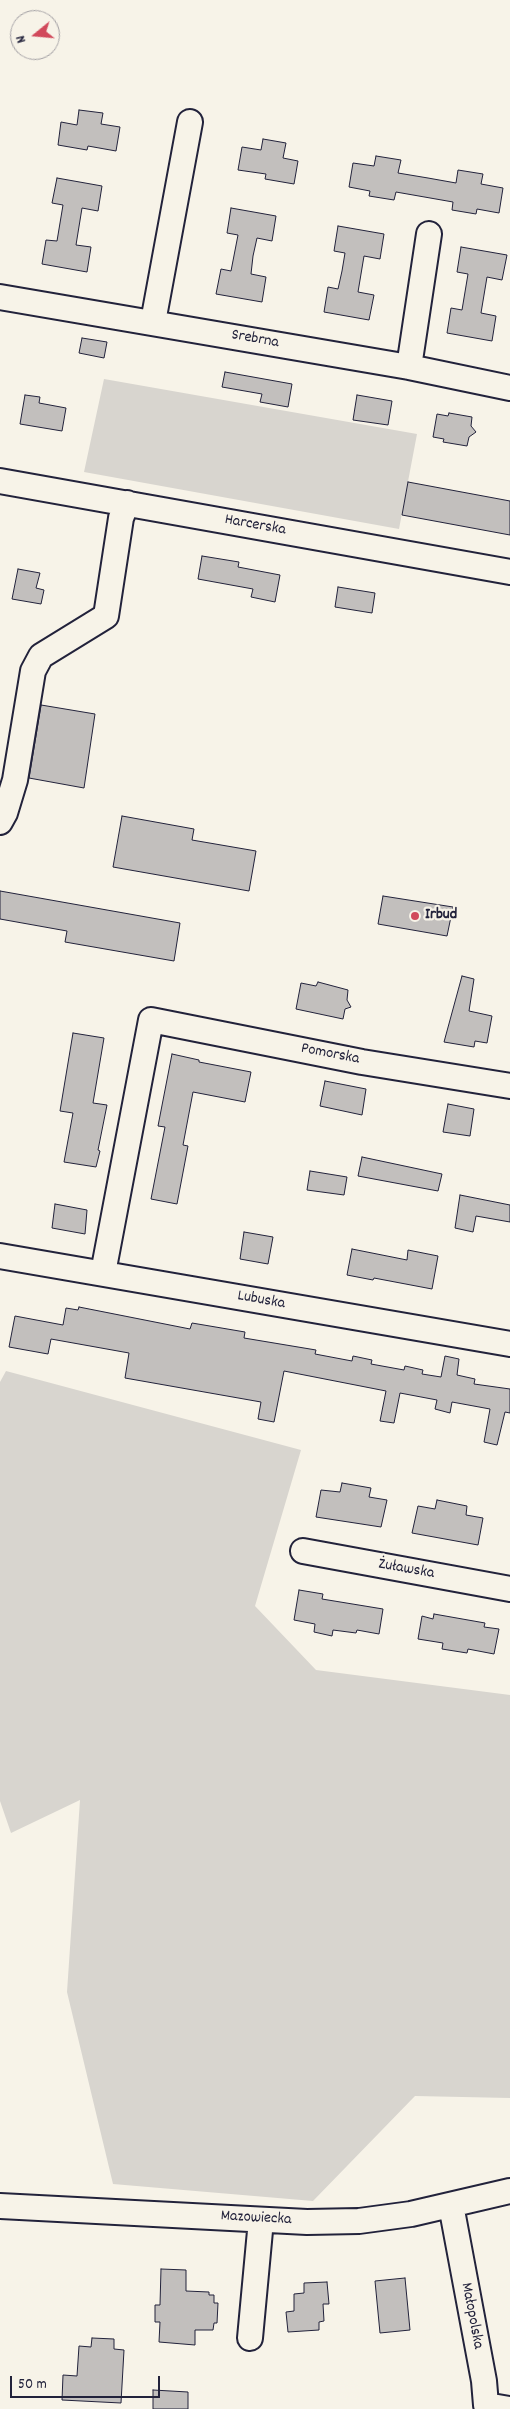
<!DOCTYPE html>
<html>
<head>
<meta charset="utf-8">
<style>
	body { margin:0 }
	#map { position:relative; width:510px; height:2409px; overflow:hidden; background:#f7f3e8; font-family:Dekko,sans-serif }
	canvas { display:block }
	.north { position:absolute; left:10px; top:10px; width:50px; height:50px; box-sizing:border-box; background:#f7f3e8; border:1px solid #a29fa3; border-radius:50%; rotate:253deg; font-size:14px; font-weight:700; line-height:20px; text-align:center; color:#22223b }
	.north::after { content:''; display:block; margin:auto; width:18px; height:22px; background:#d1495b; clip-path:polygon(50% 0,100% 100%,50% 72%,0 100%) }
	.scale { position:absolute; left:10px; top:2376px; width:150px; height:22px; box-sizing:border-box; border:2px solid #22223b; border-top:0; padding-left:6px; font-size:15px; line-height:18px; white-space:nowrap; color:#22223b; -webkit-text-stroke:4px #f7f3e8; paint-order:stroke }
</style>
</head>
<body>
<div id="map">
<canvas width="510" height="2409"></canvas>
<div class="north">N</div>
<div class="scale">50 m</div>
</div>
<script>
const ctx = document.querySelector('canvas').getContext('2d');
ctx.lineJoin = 'round';
function fill(path, color) {
  ctx.fillStyle = color;
  ctx.fill(path, 'evenodd');
}
function shape(rows) {
  const path = new Path2D();
  for (const r of rows) {
    path.moveTo(r[0], r[1]);
    for (let i = 2; i < r.length; i += 2) path.lineTo(r[i], r[i + 1]);
  }
  return path;
}
function trace(path, color, width, dash) {
  ctx.strokeStyle = color;
  ctx.lineWidth = width;
  ctx.lineCap = dash ? 'butt' : 'round';
  ctx.setLineDash(dash || []);
  ctx.stroke(path);
}
function drawText(font, color, halo, rows, align = 'center') {
  ctx.font = font + ' Dekko,sans-serif';
  ctx.lineWidth = 4.5;
  ctx.setLineDash([]);
  ctx.textBaseline = 'middle';
  ctx.strokeStyle = halo;
  ctx.fillStyle = color;
  for (const [text, x, y, turn = 0] of rows) {
    ctx.save();
    ctx.translate(x, y);
    ctx.rotate((+turn || 0) * Math.PI / 180);
    ctx.textAlign = isNaN(turn) ? turn : align;
    if (halo) ctx.strokeText(text, 0, 0);
    ctx.fillText(text, 0, 0);
    ctx.restore();
  }
}
fill(shape([
	[104,379,417,434,399,529,84,472],
	[6,1371,301,1450,255,1606,316,1670,510,1695,510,2098,415,2096,313,2201,113,2184,67,1992,80,1800,11,1833,0,1801,0,1382]
]), '#d8d5cf');
const building = shape([
	[79,110,103,113,101,124,120,127,116,151,88,146,87,150,58,145,61,122,77,125,79,110],
	[263,139,286,143,283,158,298,161,294,184,265,179,266,174,238,170,242,147,261,150,263,139],
	[376,156,401,160,398,173,428,178,456,183,458,170,483,174,481,184,503,188,499,213,477,209,476,214,452,210,453,202,396,192,394,200,369,196,370,191,349,187,353,163,374,166,376,156],
	[57,178,102,186,98,211,82,208,76,245,91,247,87,272,42,264,46,240,57,241,63,205,52,203,57,178],
	[231,208,276,216,272,241,257,238,253,256,251,274,266,277,262,302,216,294,221,269,231,271,238,235,227,233,231,208],
	[338,226,384,234,380,259,364,256,358,292,374,295,369,320,324,312,328,287,338,289,342,271,345,253,334,251,338,226],
	[461,247,507,255,502,280,487,277,481,313,496,316,492,341,447,333,451,308,462,310,468,274,457,272,461,247],
	[82,338,107,342,104,358,79,353,82,338],
	[225,372,292,384,288,407,260,402,262,394,222,387,225,372],
	[25,395,40,397,39,403,66,408,62,431,20,424,25,395],
	[357,395,392,401,388,425,353,420,357,395],
	[449,413,472,417,471,426,476,432,469,437,467,446,443,442,444,439,433,437,437,414,448,416,449,413],
	[408,482,510,501,510,535,402,515,408,482],
	[202,556,239,562,238,567,280,575,275,602,251,597,253,589,198,579,202,556],
	[18,569,40,573,36,588,44,590,41,604,12,599,18,569],
	[338,587,375,593,372,613,335,607,338,587],
	[41,705,95,714,84,788,29,778,41,705],
	[122,816,194,829,192,840,256,851,249,891,113,867,122,816],
	[0,891,180,923,174,961,65,942,67,931,0,919,0,891],
	[383,896,453,907,447,936,378,924,383,896],
	[462,976,474,979,469,1011,492,1016,487,1043,475,1041,474,1047,444,1042,462,976],
	[318,982,348,990,347,1000,351,1007,345,1009,343,1019,296,1009,301,983,316,986,318,982],
	[73,1033,104,1038,93,1103,107,1105,98,1150,100,1151,96,1167,64,1162,73,1113,60,1111,73,1033],
	[172,1054,199,1060,199,1062,251,1072,245,1102,193,1092,183,1145,188,1146,177,1204,151,1199,165,1127,158,1126,172,1054],
	[325,1081,366,1089,362,1115,320,1106,325,1081],
	[448,1104,474,1109,470,1136,443,1132,448,1104],
	[362,1157,442,1174,438,1191,358,1176,362,1157],
	[310,1171,347,1177,344,1195,307,1190,310,1171],
	[460,1195,510,1205,510,1222,476,1216,473,1232,455,1228,460,1195],
	[55,1204,87,1210,85,1234,52,1228,55,1204],
	[244,1232,273,1237,268,1264,240,1259,244,1232],
	[352,1249,407,1260,408,1250,438,1256,432,1289,374,1278,373,1280,347,1275,352,1249],
	[79,1307,190,1329,192,1323,245,1332,244,1338,316,1350,315,1354,352,1361,353,1356,372,1360,371,1364,404,1370,405,1366,423,1370,422,1374,441,1377,445,1356,459,1359,457,1375,475,1379,474,1384,510,1389,510,1413,505,1412,497,1445,484,1442,490,1409,452,1402,450,1413,435,1409,437,1400,400,1393,394,1423,380,1421,386,1391,284,1371,274,1422,258,1419,261,1402,125,1378,129,1353,51,1339,48,1354,9,1347,15,1316,63,1325,66,1308,78,1310,79,1307],
	[342,1483,371,1488,369,1497,387,1500,381,1527,316,1517,321,1490,340,1492,342,1483],
	[437,1500,467,1506,466,1515,483,1518,478,1545,412,1533,418,1506,435,1509,437,1500],
	[299,1590,323,1594,322,1599,383,1609,379,1634,357,1630,356,1633,333,1630,332,1636,314,1632,315,1624,294,1620,299,1590],
	[434,1614,485,1623,484,1627,499,1629,494,1654,468,1649,467,1653,442,1649,443,1643,418,1639,422,1616,433,1619,434,1614],
	[161,2269,186,2270,186,2291,209,2292,209,2295,214,2295,214,2303,218,2303,217,2323,214,2323,213,2330,195,2330,195,2345,159,2342,160,2322,155,2322,155,2305,160,2305,161,2269],
	[405,2278,410,2330,380,2333,375,2281,405,2278],
	[327,2282,329,2304,323,2304,324,2321,319,2322,319,2330,288,2332,286,2312,294,2311,294,2294,304,2293,304,2283,327,2282],
	[92,2338,114,2339,114,2349,124,2350,121,2403,62,2400,63,2375,77,2376,79,2346,91,2347,92,2338],
	[153,2390,188,2392,188,2409,153,2409,153,2390]
]);
fill(building, '#c2bfbd');
trace(building, '#22223b', 1);
const minor = shape([
	[0,297,409,367,510,388],
	[153,322,190,122],
	[409,367,429,234],
	[0,481,510,572],
	[0,822,5,813,15,780,33,671,41,656,106,616,121,518,127,503],
	[0,1256,510,1344],
	[103,1273,151,1020,362,1062,510,1086],
	[303,1551,510,1589],
	[451,2205,484,2381,486,2405,509,2409],
	[0,2206,307,2222,359,2221,411,2214,510,2191],
	[250,2338,261,2220]
]);
trace(minor, '#22223b', 28);
trace(minor, '#f7f3e8', 24);
for (const [x, y, r, color] of [
	[415,916,5,"#d1495b"]
]) {
  const dot = new Path2D();
  dot.arc(x, y, r, 0, 2 * Math.PI);
  ctx.fillStyle = color;
  ctx.fill(dot);
  trace(dot, '#f7f3e8', 2);
}
drawText('16px', '#22223b', '#f7f3e8', [
	["Srebrna",255,340,10],
	["Harcerska",255,526,10],
	["Pomorska",330,1055,11],
	["Lubuska",261,1301,10],
	["Żuławska",406,1570,10],
	["Mazowiecka",256,2219,3],
	["Małopolska",471,2316,79]
]);
drawText('bold 16px', '#22223b', '#f7f3e8', [
	["Irbud",425,916]
], 'left');
</script>
</body>
</html>
